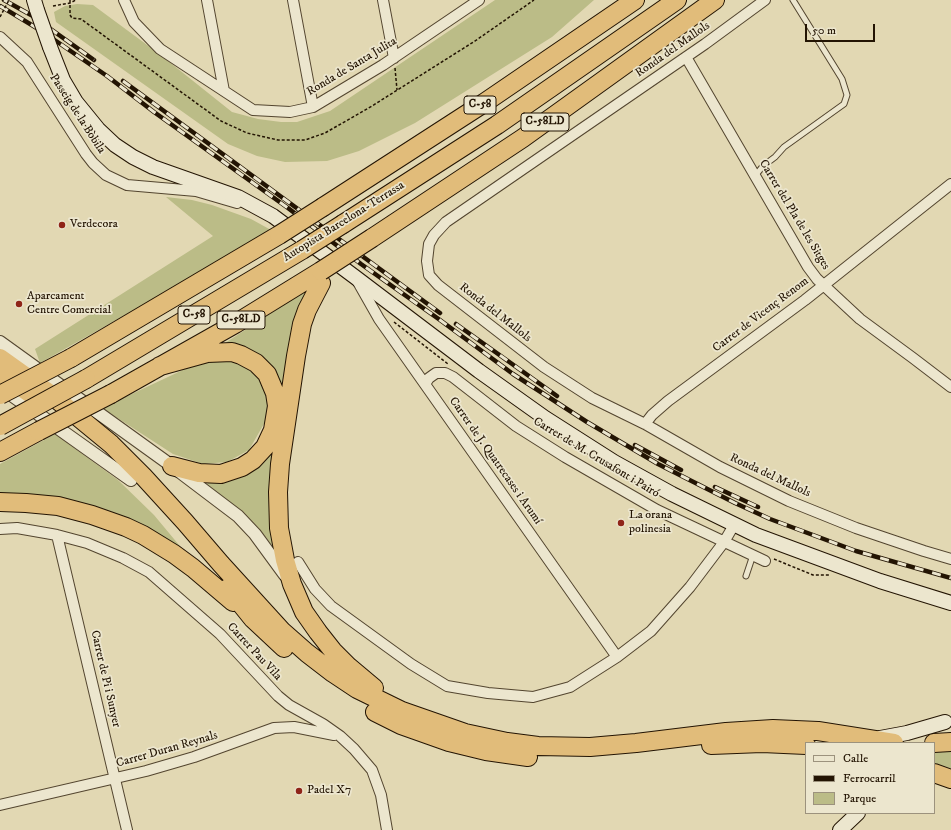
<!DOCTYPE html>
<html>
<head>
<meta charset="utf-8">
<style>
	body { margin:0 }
	#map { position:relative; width:951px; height:830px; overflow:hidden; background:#e2d8b3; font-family:"IM FELL DW Pica",serif }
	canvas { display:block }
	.legend { position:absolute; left:805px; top:742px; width:130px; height:72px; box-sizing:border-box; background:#ece6ce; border:1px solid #9c927d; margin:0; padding:5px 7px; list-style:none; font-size:12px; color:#231403 }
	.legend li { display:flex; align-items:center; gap:8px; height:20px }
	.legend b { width:20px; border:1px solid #9c927d }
	.scale { position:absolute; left:805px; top:24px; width:70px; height:18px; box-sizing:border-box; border:2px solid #231403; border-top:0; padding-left:5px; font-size:12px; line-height:14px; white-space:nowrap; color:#231403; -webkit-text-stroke:3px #ece6ce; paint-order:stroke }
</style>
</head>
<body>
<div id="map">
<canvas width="951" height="830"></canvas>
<ul class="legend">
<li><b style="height:5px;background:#ece6ce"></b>Calle</li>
<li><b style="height:5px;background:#231403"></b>Ferrocarril</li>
<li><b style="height:11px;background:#bbbc87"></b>Parque</li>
</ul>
<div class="scale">50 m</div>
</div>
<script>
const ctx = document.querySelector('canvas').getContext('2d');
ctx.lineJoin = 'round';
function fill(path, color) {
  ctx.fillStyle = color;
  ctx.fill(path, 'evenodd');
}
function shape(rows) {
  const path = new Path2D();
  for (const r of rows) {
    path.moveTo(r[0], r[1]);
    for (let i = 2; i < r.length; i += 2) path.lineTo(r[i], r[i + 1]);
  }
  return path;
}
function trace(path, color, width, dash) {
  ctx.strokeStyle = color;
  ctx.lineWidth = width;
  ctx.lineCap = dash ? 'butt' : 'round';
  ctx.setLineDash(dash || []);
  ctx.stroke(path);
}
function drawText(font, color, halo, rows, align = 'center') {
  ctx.font = font + ' "IM FELL DW Pica",serif';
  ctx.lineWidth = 3.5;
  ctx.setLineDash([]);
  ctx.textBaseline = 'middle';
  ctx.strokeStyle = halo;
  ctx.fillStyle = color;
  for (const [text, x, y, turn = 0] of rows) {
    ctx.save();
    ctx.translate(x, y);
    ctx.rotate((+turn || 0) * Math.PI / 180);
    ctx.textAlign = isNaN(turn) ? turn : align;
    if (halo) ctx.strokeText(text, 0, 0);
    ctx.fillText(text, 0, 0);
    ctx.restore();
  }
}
fill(shape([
	[495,0,594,0,552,37,415,123,359,151,327,161,285,162,257,156,228,144,56,22,54,12,65,6,77,4,93,5,158,53,232,112,258,119,281,122,297,122,330,111],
	[166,197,192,200,212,205,251,219,271,230,240,250,40,363,35,349,213,236],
	[308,289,284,400,274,376,222,345],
	[226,356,242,364,263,382,269,398,265,422,249,450,227,462,203,464,173,454,102,408,202,361],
	[55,434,118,480,154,515,184,551,110,511,62,498,0,494,0,464],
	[277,445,275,549,256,525,211,489,207,484,211,480],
	[951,747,951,769,934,766,934,748]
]), '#bbbc87');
const service = shape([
	[755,176,763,166,775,157,784,147,844,104,847,95,842,79,793,0],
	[746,576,753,555]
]);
const minor = shape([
	[124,0,134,22,160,49,253,110,290,112,313,107,383,65,479,0],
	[207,0,224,91],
	[293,0,313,107],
	[383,0,394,58],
	[765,0,705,44,446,222,434,235,429,244,427,261,429,275,438,285,544,367,592,398,645,424,720,467,789,501,856,528,924,551,951,559],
	[0,37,27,62,86,154,93,163,106,175,127,185,196,191,237,203],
	[686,57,808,267,817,279,860,319,913,358,951,387],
	[358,282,379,319,617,657],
	[425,384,429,378,436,373,445,373,453,377,516,426,565,457,657,510,765,561],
	[645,424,652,415,668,401,805,300,951,184],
	[0,529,17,528,57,535,87,543,123,558,149,572,220,634,278,696,289,705,323,724,340,736,354,749,372,770,381,795,387,830],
	[57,535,127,830],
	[298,562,315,589,331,606,411,664,447,686,488,693,533,697,570,687,617,657,651,631,690,587,724,542,734,525],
	[0,805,146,771,194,757,274,728,294,727,334,735]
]);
const tertiary = shape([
	[0,342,172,466,238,516,255,534,285,575],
	[3,389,131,480]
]);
const secondary = shape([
	[34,0,37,10],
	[50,47,63,80,76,102,98,129,115,145,133,157,153,167,238,197,273,216,355,277,479,371,545,418,614,462,672,494,756,535,880,581,951,603],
	[880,738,907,733,945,722],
	[840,830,858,813]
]);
const motorway = shape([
	[323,207,484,103,635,0],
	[343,224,497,125,677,0],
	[372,238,523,138,715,0],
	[321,283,307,310,302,324,296,356,280,464,278,492,279,528,285,560,292,584,304,612,318,632,333,651,349,667,374,688],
	[0,358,49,393,111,444,143,476,185,522,221,564,282,631,307,653,333,673,357,689,402,711,465,733,507,742,538,746,590,747,636,743,726,732,773,729,818,731,894,743],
	[71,358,279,235],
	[160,366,207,353,232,352,241,355,256,363,267,374,275,393,277,406,273,430,265,447,253,460,242,467,221,474,199,473,172,466],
	[0,373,31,394],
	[86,379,302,250],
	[111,394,235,324,321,271],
	[0,452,39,431],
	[0,502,26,503,58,506,92,515,126,527,143,535,174,554,193,568,233,602],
	[228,588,253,619,284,648],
	[375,712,401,725,449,742,486,751,528,757],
	[934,743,951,742],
	[711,745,762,743,806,745],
	[934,773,951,779]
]);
trace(service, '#53452f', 7);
trace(minor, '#53452f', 12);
trace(tertiary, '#53452f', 14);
trace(secondary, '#231403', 16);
trace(motorway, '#231403', 20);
trace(shape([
	[70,0,70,15,72,18,81,19,221,121,247,133,278,140,305,140,325,133,372,106,475,41,534,0],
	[53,6,70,3,76,0],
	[395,68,397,90],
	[394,322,448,364],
	[774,559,813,575,829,575]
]), '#231403', 1.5, [3, 2]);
trace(service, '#ece6ce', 5);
trace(minor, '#ece6ce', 10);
trace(tertiary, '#ece6ce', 12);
trace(secondary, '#ece6ce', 14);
trace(motorway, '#e1bc7a', 18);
const rail = shape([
	[4,0,31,15,94,60],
	[0,6,40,30,107,76,154,112,288,208,361,264,440,320,513,374,587,422,658,464,735,503,770,519,856,551,951,578],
	[123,81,440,313],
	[456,324,557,396],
	[635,445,681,470],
	[715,487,758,507]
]);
trace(rail, '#231403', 4.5);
trace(rail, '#ece6ce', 3, [9]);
const secondaryBridge = shape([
	[37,10,50,47]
]);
const motorwayBridge = shape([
	[279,235,323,207],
	[302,250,343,224],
	[321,271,372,238],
	[0,395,71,358],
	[0,426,86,379],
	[39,431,111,394]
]);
trace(secondaryBridge, '#231403', 16, []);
trace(motorwayBridge, '#231403', 20, []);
trace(shape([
	[0,17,9,0]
]), '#231403', 1.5, [3, 2]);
trace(secondaryBridge, '#ece6ce', 14);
trace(motorwayBridge, '#e1bc7a', 18);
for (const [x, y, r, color] of [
	[62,225,4,"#8f2418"],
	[19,304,4,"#8f2418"],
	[621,523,4,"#8f2418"],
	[299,791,4,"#8f2418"]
]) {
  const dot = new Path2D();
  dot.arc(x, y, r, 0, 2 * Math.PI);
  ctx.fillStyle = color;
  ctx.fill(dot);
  trace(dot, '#ece6ce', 1.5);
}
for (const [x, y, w] of [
	[480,105,32],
	[545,122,48],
	[194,315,32],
	[241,320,48]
]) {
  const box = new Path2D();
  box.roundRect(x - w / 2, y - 9, w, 18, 3);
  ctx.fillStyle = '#ece6ce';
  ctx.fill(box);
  trace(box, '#231403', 1);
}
drawText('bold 11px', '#231403', null, [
	["C-58",480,105],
	["C-58LD",545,122],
	["C-58",194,315],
	["C-58LD",241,320]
]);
drawText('12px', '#231403', '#ece6ce', [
	["Ronda del Mallols",673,50,-35],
	["Ronda de Santa Julita",352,67,-31],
	["Passeig de la Bòbila",77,114,57],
	["Carrer del Pla de les Sitges",794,215,59],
	["Autopista Barcelona-Terrassa",344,222,-32],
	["Ronda del Mallols",495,313,38],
	["Carrer de Vicenç Renom",761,315,-37],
	["Carrer de M. Crusafont i Pairó",596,458,31],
	["Carrer de J. Quatrecases i Arumí",495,461,55],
	["Ronda del Mallols",770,476,25],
	["Carrer Pau Vila",254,652,47],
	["Carrer de Pi i Sunyer",105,679,77],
	["Carrer Duran Reynals",167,750,-16]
]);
drawText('12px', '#231403', '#ece6ce', [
	["Verdecora",70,225],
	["Aparcament",27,297],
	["Centre Comercial",27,311],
	["La orana",629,516],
	["polinesia",629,530],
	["Padel X7",307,791]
], 'left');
</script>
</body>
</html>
